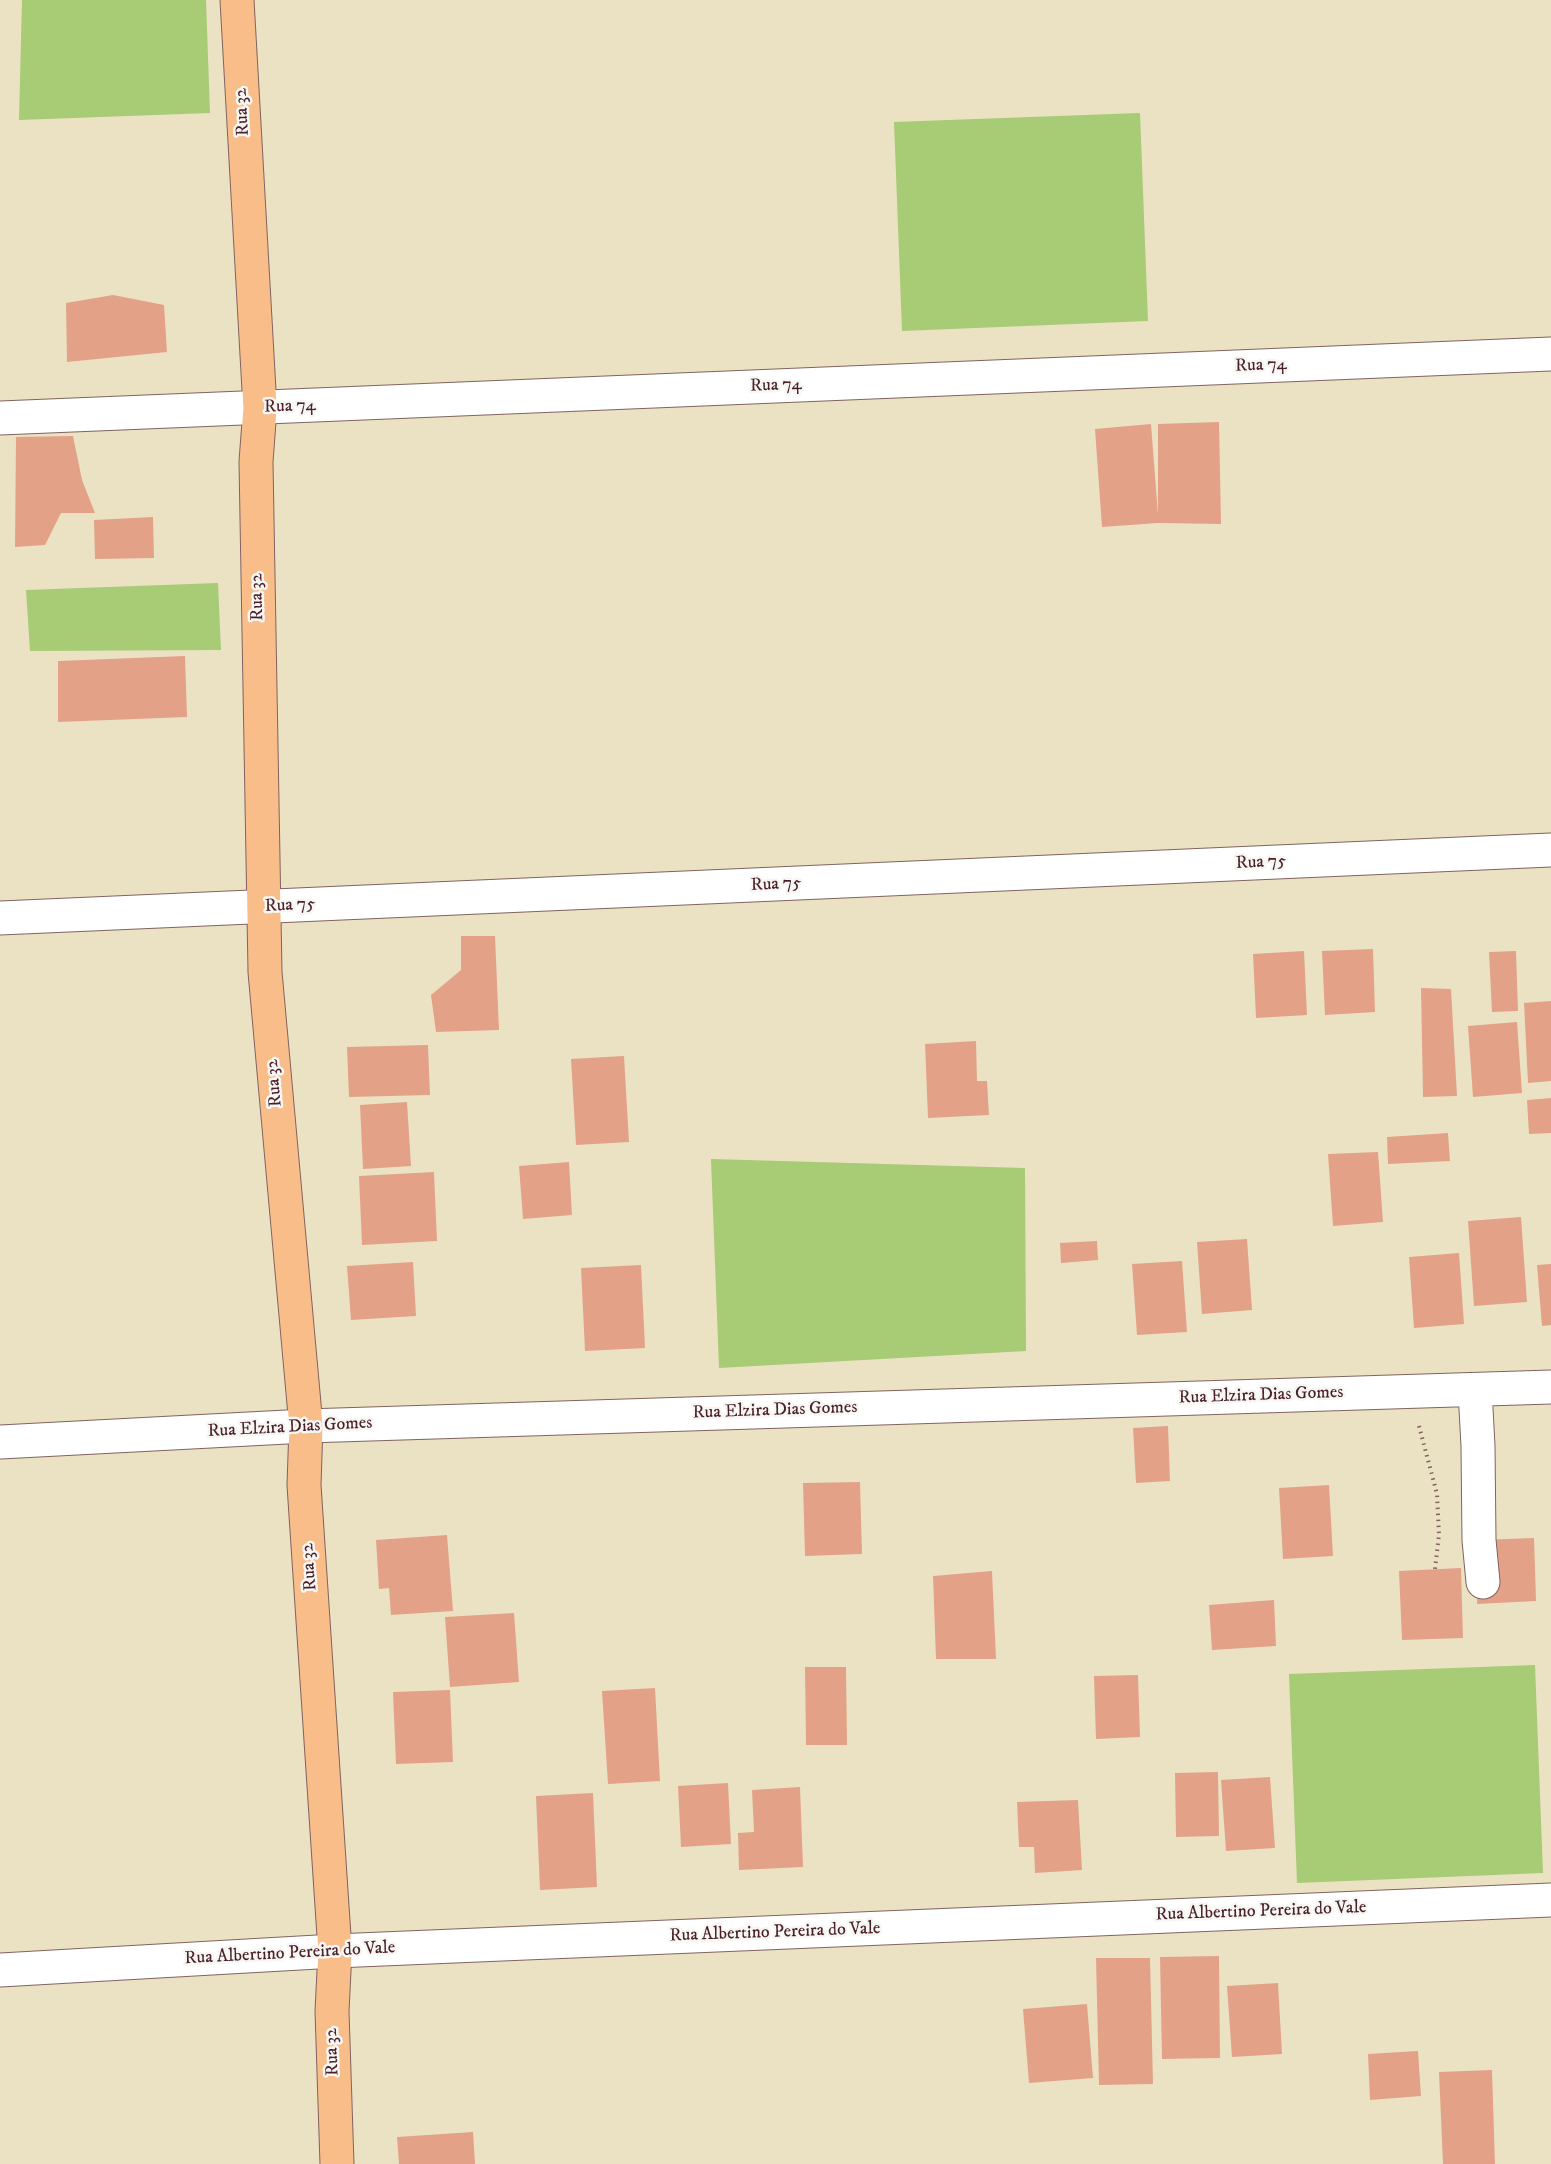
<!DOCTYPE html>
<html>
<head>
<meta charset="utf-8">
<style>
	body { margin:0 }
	canvas { display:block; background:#eae2c3 }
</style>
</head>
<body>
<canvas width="1551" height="2164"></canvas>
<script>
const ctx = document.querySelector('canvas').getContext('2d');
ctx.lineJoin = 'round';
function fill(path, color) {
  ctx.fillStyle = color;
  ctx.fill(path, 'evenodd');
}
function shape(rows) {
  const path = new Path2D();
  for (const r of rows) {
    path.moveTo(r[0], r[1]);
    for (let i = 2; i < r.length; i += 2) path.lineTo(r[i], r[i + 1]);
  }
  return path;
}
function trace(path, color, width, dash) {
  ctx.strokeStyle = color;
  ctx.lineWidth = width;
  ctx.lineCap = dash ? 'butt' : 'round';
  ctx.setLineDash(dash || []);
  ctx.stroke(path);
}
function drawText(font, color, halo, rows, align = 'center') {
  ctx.font = font + ' "IM FELL DW Pica",serif';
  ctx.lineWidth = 5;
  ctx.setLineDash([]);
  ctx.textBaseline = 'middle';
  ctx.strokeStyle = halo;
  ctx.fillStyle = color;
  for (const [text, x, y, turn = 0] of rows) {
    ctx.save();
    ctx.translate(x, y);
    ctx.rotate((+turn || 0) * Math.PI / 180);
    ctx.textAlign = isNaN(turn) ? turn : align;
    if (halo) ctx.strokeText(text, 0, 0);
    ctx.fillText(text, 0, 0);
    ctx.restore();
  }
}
fill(shape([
	[22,0,206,0,210,113,19,120],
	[1140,113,1148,321,902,331,894,122],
	[218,583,221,650,30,651,26,590],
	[711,1159,1025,1168,1026,1351,719,1368],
	[1535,1665,1543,1873,1297,1883,1289,1674]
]), '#a8cb75');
fill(shape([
	[113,295,164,305,167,352,67,362,66,303],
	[1219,422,1221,524,1158,523,1102,527,1095,429,1151,424,1158,515,1158,424],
	[73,436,82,480,95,513,61,513,45,545,15,547,16,437],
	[153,517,154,558,95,559,94,520],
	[185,656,187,717,58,722,58,661],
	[461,936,495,936,499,1030,436,1032,431,995,461,970],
	[1373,949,1375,1012,1325,1015,1322,951],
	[1304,951,1307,1015,1256,1018,1253,954],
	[1516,951,1518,1011,1492,1012,1489,952],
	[1421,988,1451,989,1457,1096,1423,1097],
	[1551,1001,1551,1081,1528,1083,1524,1003],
	[1517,1022,1522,1093,1473,1097,1468,1026],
	[976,1041,977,1081,987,1081,989,1115,928,1118,925,1044],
	[428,1045,430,1095,349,1097,347,1047],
	[624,1056,629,1142,576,1145,571,1059],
	[1551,1098,1551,1133,1529,1134,1527,1100],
	[407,1102,411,1166,363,1169,360,1105],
	[1448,1133,1450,1161,1388,1164,1387,1137],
	[1378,1152,1383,1222,1333,1226,1328,1154],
	[569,1162,572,1215,523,1219,519,1166],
	[434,1172,437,1241,362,1245,359,1176],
	[1521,1217,1527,1302,1474,1306,1468,1221],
	[1247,1239,1252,1310,1202,1314,1197,1242],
	[1097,1241,1098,1260,1061,1263,1060,1243],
	[1459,1253,1464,1324,1414,1328,1409,1257],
	[1182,1261,1187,1332,1137,1335,1132,1264],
	[413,1262,416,1316,351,1320,347,1266],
	[1551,1264,1551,1325,1542,1326,1537,1265],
	[641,1265,645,1348,585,1351,581,1268],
	[1168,1426,1170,1481,1136,1483,1133,1428],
	[860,1482,862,1554,805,1556,803,1483],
	[1329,1485,1333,1556,1283,1559,1279,1488],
	[447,1535,453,1611,391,1615,389,1588,379,1589,376,1540],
	[1534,1538,1536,1601,1477,1604,1479,1540],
	[1461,1568,1463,1638,1402,1640,1399,1571],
	[992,1571,996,1659,936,1659,933,1576],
	[1274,1600,1276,1646,1212,1650,1209,1605],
	[514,1613,519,1682,450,1687,445,1617],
	[805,1667,846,1667,847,1745,806,1745],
	[1138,1675,1140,1737,1096,1739,1094,1676],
	[655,1688,660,1781,608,1784,602,1691],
	[450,1690,453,1762,396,1764,393,1692],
	[1218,1772,1219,1836,1176,1837,1175,1773],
	[1270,1777,1275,1848,1226,1851,1221,1780],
	[728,1783,731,1844,681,1847,678,1786],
	[800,1787,803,1867,739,1870,738,1833,754,1832,752,1790],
	[593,1793,597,1887,540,1890,536,1796],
	[1078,1800,1082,1870,1035,1873,1034,1847,1019,1847,1017,1802],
	[1219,1956,1220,2058,1162,2059,1160,1957],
	[1096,1958,1150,1958,1153,2084,1099,2085],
	[1278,1983,1282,2054,1232,2057,1227,1986],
	[1087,2004,1093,2078,1029,2083,1023,2009],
	[1418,2051,1421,2096,1370,2100,1368,2054],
	[1492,2070,1495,2164,1443,2164,1439,2072],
	[473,2132,475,2164,399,2164,397,2137]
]), '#e3a288');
const minor = shape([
	[0,418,1551,354],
	[0,918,1551,850],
	[1475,1390,1478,1446,1479,1540,1483,1582],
	[0,1442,306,1426,1551,1387],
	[0,1970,335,1951,1551,1900]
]);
const major = shape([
	[237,0,260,408,256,462,265,972,306,1426,304,1485,335,1951,332,2011,337,2164]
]);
trace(minor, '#826360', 35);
trace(major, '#826360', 35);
trace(shape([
	[1419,1426,1437,1494,1439,1535,1435,1569]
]), '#826360', 4, [1.5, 4.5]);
trace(minor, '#fff', 33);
trace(major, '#f8bd89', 33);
drawText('18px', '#4a1f2b', '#f6f6f2', [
	["Rua 32",243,112,-93],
	["Rua 74",1261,366,-2],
	["Rua 74",776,386,-2],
	["Rua 74",290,407,-2],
	["Rua 32",258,597,-91],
	["Rua 75",1261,863,-3],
	["Rua 75",776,885,-3],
	["Rua 75",290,906,-3],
	["Rua 32",275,1083,-95],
	["Rua Elzira Dias Gomes",1261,1396,-2],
	["Rua Elzira Dias Gomes",775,1411,-2],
	["Rua Elzira Dias Gomes",290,1428,-3],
	["Rua 32",310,1567,-94],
	["Rua Albertino Pereira do Vale",1261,1912,-2],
	["Rua Albertino Pereira do Vale",775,1933,-2],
	["Rua Albertino Pereira do Vale",290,1954,-3],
	["Rua 32",333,2052,-92]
]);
</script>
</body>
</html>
